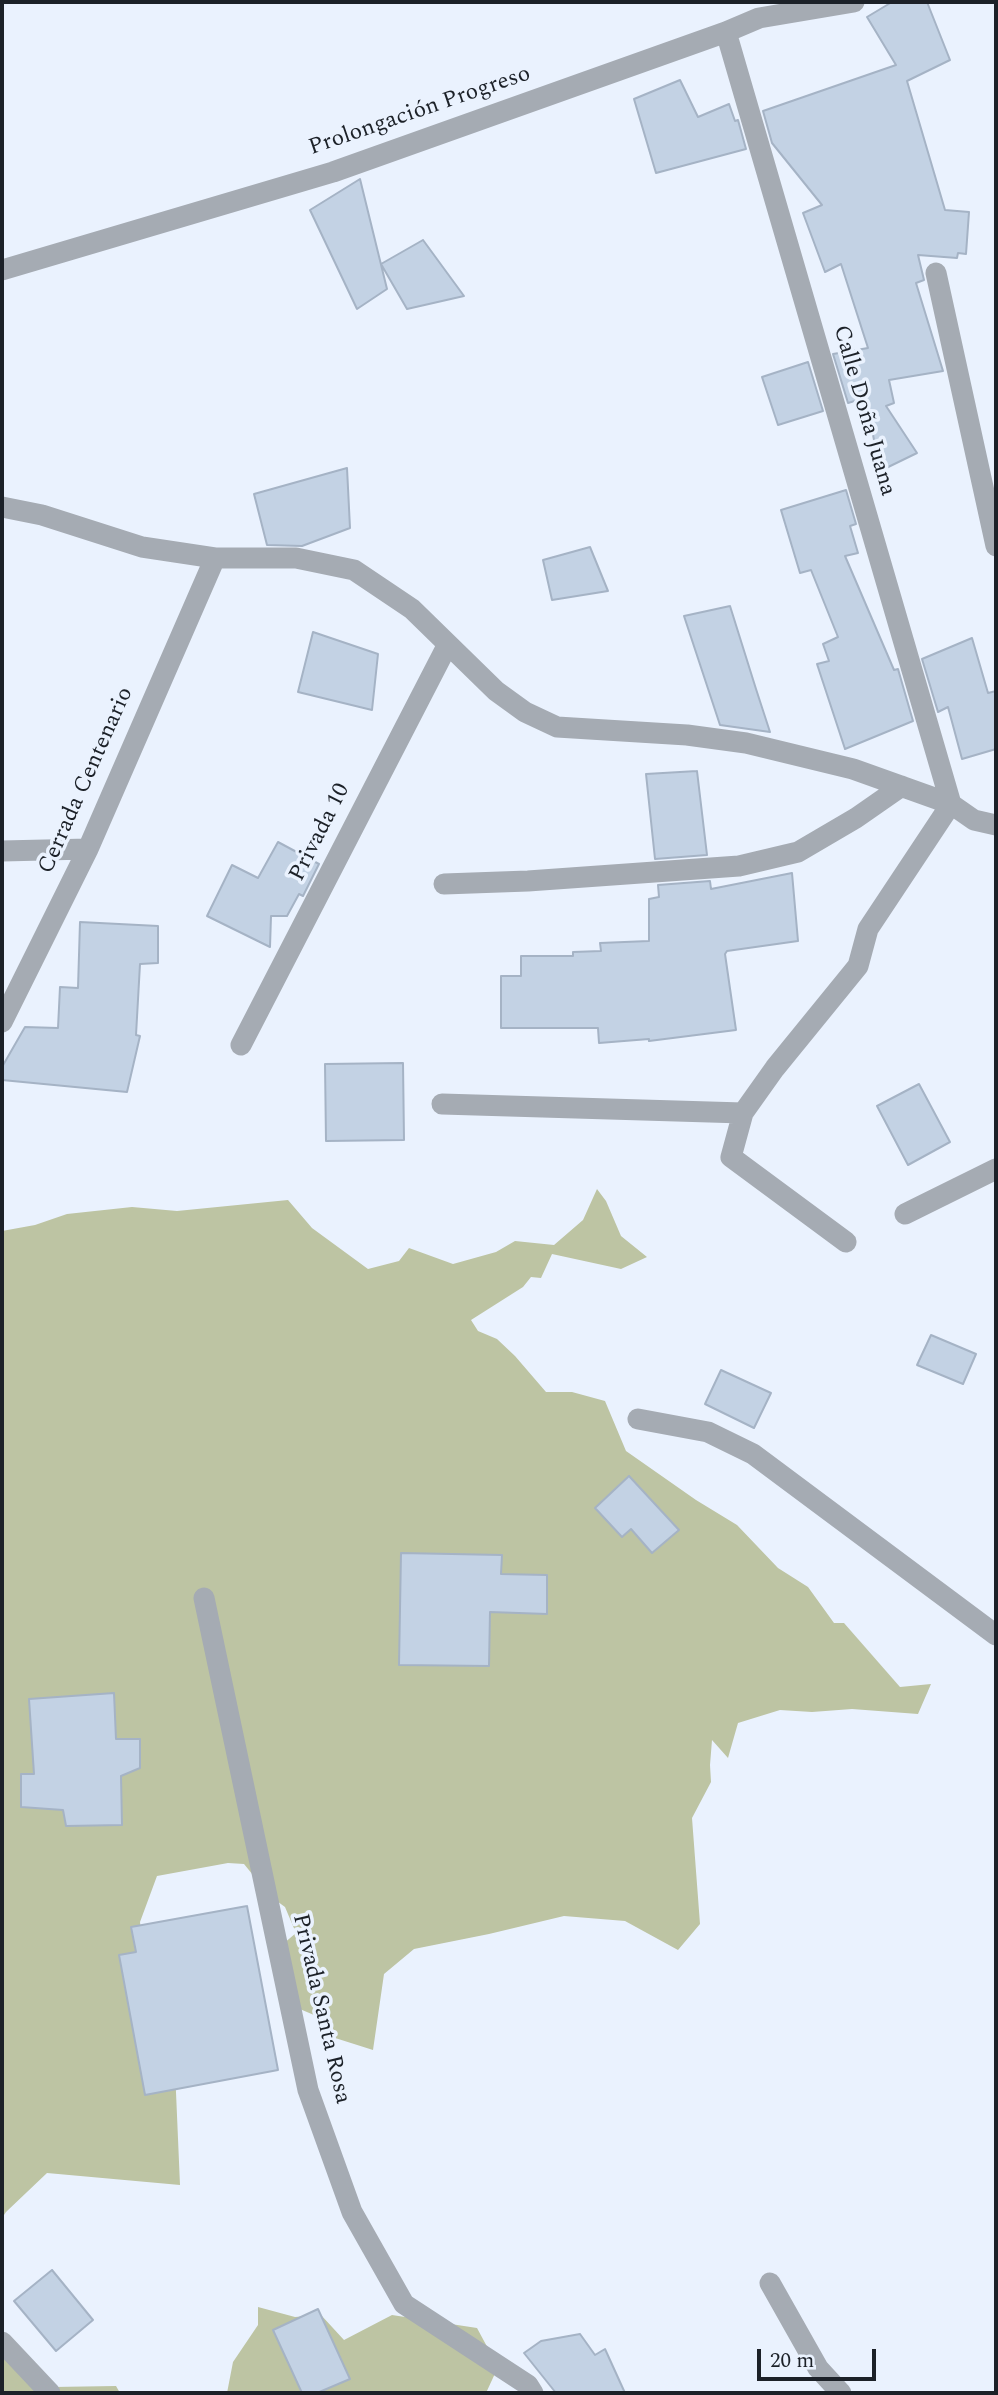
<!DOCTYPE html>
<html>
<head>
<meta charset="utf-8">
<style>
	body { margin:0 }
	#map { position:relative; width:998px; height:2395px; overflow:hidden; background:#eaf2fe; font-family:Spectral,serif }
	canvas { display:block }
	.frame { position:absolute; inset:0; border:4px solid #1c2128; pointer-events:none }
	.scale { position:absolute; left:757px; top:2349px; width:119px; height:32px; box-sizing:border-box; border:4px solid #1c2128; border-top:0; padding-left:9px; font-size:21px; line-height:24px; white-space:nowrap; color:#1c2128; -webkit-text-stroke:5px #eaf2fe; paint-order:stroke }
</style>
</head>
<body>
<div id="map">
<canvas width="998" height="2395"></canvas>
<div class="frame"></div>
<div class="scale">20 m</div>
</div>
<script>
const ctx = document.querySelector('canvas').getContext('2d');
ctx.lineJoin = 'round';
function fill(path, color) {
  ctx.fillStyle = color;
  ctx.fill(path, 'evenodd');
}
function shape(rows) {
  const path = new Path2D();
  for (const r of rows) {
    path.moveTo(r[0], r[1]);
    for (let i = 2; i < r.length; i += 2) path.lineTo(r[i], r[i + 1]);
  }
  return path;
}
function trace(path, color, width, dash) {
  ctx.strokeStyle = color;
  ctx.lineWidth = width;
  ctx.lineCap = dash ? 'butt' : 'round';
  ctx.setLineDash(dash || []);
  ctx.stroke(path);
}
function drawText(font, color, halo, rows, align = 'center') {
  ctx.font = font + ' Spectral,serif';
  ctx.lineWidth = 7;
  ctx.setLineDash([]);
  ctx.textBaseline = 'middle';
  ctx.strokeStyle = halo;
  ctx.fillStyle = color;
  for (const [text, x, y, turn = 0] of rows) {
    ctx.save();
    ctx.translate(x, y);
    ctx.rotate((+turn || 0) * Math.PI / 180);
    ctx.textAlign = isNaN(turn) ? turn : align;
    if (halo) ctx.strokeText(text, 0, 0);
    ctx.fillText(text, 0, 0);
    ctx.restore();
  }
}
fill(shape([
	[597,1189,606,1201,621,1236,647,1257,621,1269,552,1254,541,1278,531,1277,523,1287,471,1320,478,1331,497,1339,515,1356,546,1392,572,1392,605,1401,626,1451,696,1500,737,1525,778,1568,808,1587,834,1623,844,1623,900,1687,931,1684,918,1714,852,1709,812,1712,780,1710,738,1723,728,1758,712,1740,710,1765,711,1782,692,1818,700,1924,678,1950,625,1921,564,1916,489,1934,414,1949,384,1974,373,2050,332,2037,314,2015,288,2004,283,1944,296,1933,285,1907,270,1896,244,1864,228,1863,157,1876,140,1922,144,1957,174,2046,180,2185,47,2173,6,2212,2,2218,2,1231,35,1225,67,1214,132,1207,177,1211,288,1200,312,1228,368,1269,399,1261,409,1248,453,1264,496,1252,515,1241,554,1245,583,1220],
	[258,2307,295,2317,321,2315,344,2340,392,2315,477,2328,498,2367,486,2393,227,2393,233,2362,258,2325],
	[2,2334,52,2387,116,2386,120,2393,2,2393]
]), '#bdc4a3');
const building = shape([
	[892,2,927,2,950,60,907,81,945,210,969,212,966,254,958,253,957,258,918,255,924,280,916,283,943,371,889,380,894,403,886,406,917,453,880,471,869,414,861,418,858,400,848,403,833,354,868,348,841,264,825,272,803,213,822,205,772,143,763,111,896,65,867,17,892,2],
	[680,80,698,117,729,104,735,121,738,120,746,149,656,173,634,99,680,80],
	[360,179,387,289,357,309,310,210,360,179],
	[423,240,464,296,407,309,381,264,423,240],
	[808,362,823,411,778,425,762,377,808,362],
	[347,468,350,528,302,546,267,545,254,494,347,468],
	[846,490,856,524,850,526,858,553,845,556,894,670,898,669,913,721,845,749,817,664,829,661,823,644,838,637,811,570,800,573,781,510,846,490],
	[590,547,608,591,552,600,543,560,590,547],
	[730,606,756,689,770,732,720,725,684,616,730,606],
	[313,632,378,654,372,710,298,692,313,632],
	[972,638,988,693,996,691,996,749,962,759,948,707,938,712,922,659,972,638],
	[697,771,707,855,655,859,646,774,697,771],
	[278,842,319,864,303,896,299,894,287,916,271,916,270,947,207,916,232,865,258,878,278,842],
	[792,873,798,941,727,951,725,954,736,1030,649,1041,649,1039,599,1043,598,1028,501,1028,501,976,521,976,521,956,573,956,573,952,601,951,600,943,649,941,649,899,659,897,658,885,710,881,711,889,792,873],
	[80,922,158,926,158,963,140,964,136,1035,140,1036,127,1092,2,1080,2,1067,25,1027,58,1028,60,987,78,988,80,922],
	[403,1063,404,1140,326,1141,325,1064,403,1063],
	[919,1084,950,1142,908,1165,877,1106,919,1084],
	[931,1335,976,1354,963,1384,917,1365,931,1335],
	[721,1370,771,1393,754,1428,705,1404,721,1370],
	[629,1476,679,1530,652,1553,631,1529,622,1537,595,1508,629,1476],
	[401,1553,502,1555,501,1574,547,1575,547,1614,490,1612,489,1666,399,1665,401,1553],
	[114,1693,116,1739,140,1739,140,1768,121,1776,122,1825,66,1826,63,1810,21,1807,21,1774,34,1774,29,1699,114,1693],
	[247,1906,278,2070,145,2095,119,1955,136,1952,131,1927,247,1906],
	[52,2270,93,2320,56,2351,14,2301,52,2270],
	[318,2309,350,2379,317,2393,302,2393,273,2330,318,2309],
	[580,2334,595,2355,605,2349,625,2393,556,2393,524,2353,541,2341,580,2334]
]);
fill(building, '#c3d2e4');
trace(building, '#a5b3c5', 2);
trace(shape([
	[2,270,333,172,726,32,759,18,854,2],
	[936,273,996,546],
	[2,507,42,515,142,547,215,558,296,558,354,570,412,609,496,691,525,712,557,727,687,735,746,743,853,769,951,804,974,820,996,825],
	[2,851,88,849],
	[444,884,528,881,739,866,798,852,856,818,902,786],
	[2,1022,88,849,215,558],
	[241,1045,448,644],
	[442,1104,743,1113,775,1068,858,966,868,929,951,804,726,32],
	[743,1113,731,1157,846,1242],
	[905,1214,996,1169],
	[638,1419,708,1432,753,1454,996,1635],
	[204,1598,308,2090,352,2212,404,2304,528,2385,533,2393],
	[770,2283,818,2368,841,2393],
	[2,2342,50,2393]
]), '#a5abb3', 21);
drawText('23px', '#1c2128', '#eaf2fe', [
	["Prolongación Progreso",420,112,-19],
	["Calle Doña Juana",863,411,74],
	["Cerrada Centenario",87,781,-66],
	["Privada 10",321,833,-63],
	["Privada Santa Rosa",320,2009,77]
]);
</script>
</body>
</html>
